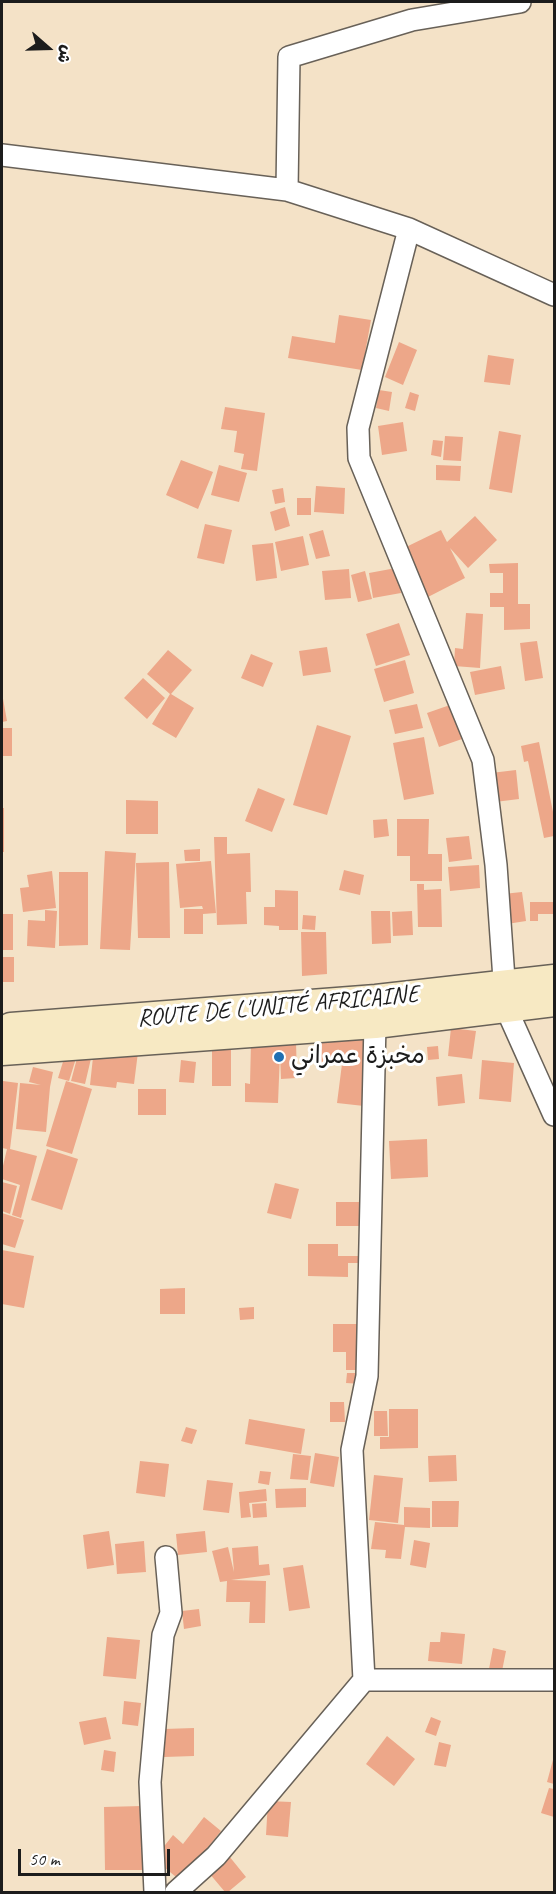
<!DOCTYPE html>
<html>
<head>
<meta charset="utf-8">
<style>
	body { margin:0 }
	#map { position:relative; width:556px; height:1894px; overflow:hidden; background:#f4e2c7; font-family:Caveat,"Playpen Sans Arabic",sans-serif }
	canvas { display:block }
	.frame { position:absolute; inset:0; border:3px solid #1c1c1c; pointer-events:none }
	.north { position:absolute; left:18px; top:18px; width:60px; height:60px; -webkit-text-stroke:4px #fff; paint-order:stroke; rotate:110deg; font-size:16px; font-weight:700; line-height:24px; text-align:center; color:#1c1c1c }
	.north::after { content:''; display:block; margin:auto; width:21px; height:27px; background:#1c1c1c; clip-path:polygon(50% 0,100% 100%,50% 72%,0 100%) }
	.scale { position:absolute; left:18px; top:1849px; width:152px; height:27px; box-sizing:border-box; border:3px solid #1c1c1c; border-top:0; padding-left:8px; font-size:18px; line-height:21px; white-space:nowrap; color:#1c1c1c; -webkit-text-stroke:4px #fff; paint-order:stroke }
</style>
</head>
<body>
<div id="map">
<canvas width="556" height="1894"></canvas>
<div class="frame"></div>
<div class="north">ش</div>
<div class="scale">50 m</div>
</div>
<script>
const ctx = document.querySelector('canvas').getContext('2d');
ctx.lineJoin = 'round';
function fill(path, color) {
  ctx.fillStyle = color;
  ctx.fill(path, 'evenodd');
}
function shape(rows) {
  const path = new Path2D();
  for (const r of rows) {
    path.moveTo(r[0], r[1]);
    for (let i = 2; i < r.length; i += 2) path.lineTo(r[i], r[i + 1]);
  }
  return path;
}
function trace(path, color, width, dash) {
  ctx.strokeStyle = color;
  ctx.lineWidth = width;
  ctx.lineCap = dash ? 'butt' : 'round';
  ctx.setLineDash(dash || []);
  ctx.stroke(path);
}
function drawText(font, color, halo, rows, align = 'center') {
  ctx.font = font + ' Caveat,"Playpen Sans Arabic",sans-serif';
  ctx.lineWidth = 6;
  ctx.setLineDash([]);
  ctx.textBaseline = 'middle';
  ctx.strokeStyle = halo;
  ctx.fillStyle = color;
  for (const [text, x, y, turn = 0] of rows) {
    ctx.save();
    ctx.translate(x, y);
    ctx.rotate((+turn || 0) * Math.PI / 180);
    ctx.textAlign = isNaN(turn) ? turn : align;
    if (halo) ctx.strokeText(text, 0, 0);
    ctx.fillText(text, 0, 0);
    ctx.restore();
  }
}
fill(shape([
	[339,315,371,320,362,370,288,358,292,336,335,343],
	[399,342,417,350,403,385,385,377],
	[488,355,514,359,510,385,484,382],
	[379,390,392,392,389,411,376,408],
	[410,392,419,395,415,411,405,408],
	[225,407,265,413,257,471,241,469,244,454,234,452,237,431,221,429],
	[403,422,407,451,382,455,378,426],
	[499,431,521,435,512,493,489,489],
	[445,436,463,437,461,461,443,460],
	[433,440,443,441,441,457,431,455],
	[181,460,213,472,198,509,166,495],
	[219,465,247,473,239,502,211,495],
	[436,465,461,466,460,481,436,480],
	[316,486,345,488,344,514,314,512],
	[283,488,285,502,275,504,272,490],
	[297,498,311,498,311,515,297,515],
	[285,507,290,526,275,531,270,512],
	[475,516,497,540,468,568,450,548,465,578,428,597,404,548,441,530,447,542],
	[205,524,232,530,224,564,197,558],
	[323,530,330,556,316,559,309,534],
	[303,536,309,565,281,571,275,542],
	[273,543,277,578,256,581,252,545],
	[518,563,518,604,530,604,530,629,504,630,504,607,490,607,490,593,503,593,503,573,490,573,489,564],
	[396,568,401,593,373,598,369,573],
	[349,569,351,598,325,600,322,571],
	[365,571,372,599,358,602,351,575],
	[466,613,483,614,480,668,454,666,455,648,463,649],
	[399,623,410,655,376,666,366,634],
	[537,641,543,678,525,681,520,643],
	[327,647,331,672,303,676,299,651],
	[168,650,192,670,171,694,194,708,176,738,152,724,170,694,147,674],
	[251,654,273,663,263,687,241,678],
	[405,660,414,693,384,702,374,669],
	[501,666,505,689,475,695,470,672],
	[143,678,165,698,147,719,124,698],
	[2,693,7,721,2,722],
	[417,704,423,728,395,734,389,710],
	[450,705,462,739,439,747,427,713],
	[317,725,351,736,327,815,293,805],
	[2,728,12,728,12,756,2,756],
	[424,737,434,794,404,800,393,743],
	[539,742,554,817,554,836,544,838,528,761,524,762,521,746],
	[516,770,519,799,495,802,491,773],
	[258,788,285,799,272,832,245,821],
	[126,800,158,801,158,834,126,834],
	[2,808,4,808,4,852,2,852],
	[387,819,389,836,374,838,373,820],
	[397,819,429,819,428,854,442,854,442,881,410,881,410,856,397,856],
	[469,836,472,859,449,862,446,838],
	[214,837,227,837,227,854,250,853,251,892,246,892,247,924,217,925],
	[200,849,200,861,185,861,184,850],
	[105,851,136,853,130,950,100,949],
	[211,861,216,913,203,914,203,934,184,934,184,909,203,909,202,906,180,908,176,864],
	[169,862,170,938,138,938,136,863],
	[479,865,480,888,450,891,448,867],
	[344,870,364,875,360,895,339,890],
	[52,871,56,908,23,912,20,888,29,887,27,875],
	[59,872,88,872,88,945,59,946],
	[417,884,424,884,424,890,441,889,442,927,418,927],
	[275,890,298,891,298,930,279,930,279,926,264,925,264,907,275,907],
	[522,892,526,921,507,924,503,894],
	[530,902,554,902,553,914,538,914,538,921,530,921],
	[45,910,57,911,55,948,27,946,28,920,45,921],
	[371,911,390,911,391,943,372,944],
	[412,911,413,935,393,936,392,912],
	[2,914,13,914,13,950,2,950],
	[303,915,316,916,315,930,302,929],
	[301,932,326,932,327,974,302,976],
	[2,957,14,957,14,982,2,982],
	[451,1028,476,1031,472,1059,448,1056],
	[320,1034,372,1041,364,1106,337,1103,342,1064,316,1061],
	[251,1042,296,1042,297,1078,281,1079,280,1053,278,1103,245,1102,245,1083,250,1084],
	[231,1045,231,1086,212,1086,212,1046],
	[438,1046,439,1059,428,1060,427,1047],
	[80,1047,93,1050,85,1084,71,1081],
	[94,1048,138,1052,134,1084,117,1082,116,1088,90,1085],
	[66,1052,77,1055,69,1081,58,1078],
	[181,1060,196,1062,194,1083,179,1082],
	[482,1060,514,1063,511,1102,479,1099],
	[33,1067,53,1072,50,1087,46,1132,16,1129,20,1083,41,1085,29,1082],
	[462,1074,465,1103,438,1106,436,1077],
	[3,1081,18,1083,10,1149,37,1156,21,1218,12,1215,20,1185,2,1179,2,1170,7,1149,2,1148],
	[66,1081,92,1089,72,1154,46,1146],
	[138,1089,166,1089,166,1115,138,1115],
	[427,1139,428,1177,391,1179,389,1141],
	[47,1149,78,1159,62,1210,31,1200],
	[2,1182,17,1186,10,1214,2,1211],
	[275,1183,299,1189,291,1219,267,1213],
	[336,1202,368,1202,368,1226,336,1226],
	[2,1213,24,1220,15,1248,2,1244],
	[308,1244,338,1244,338,1256,363,1256,363,1263,348,1263,348,1277,308,1276],
	[2,1250,34,1256,24,1308,2,1304],
	[185,1288,185,1314,160,1314,160,1289],
	[254,1307,254,1319,240,1320,239,1308],
	[333,1324,366,1324,365,1370,346,1370,346,1352,333,1352],
	[347,1373,362,1373,362,1384,346,1383],
	[330,1402,344,1402,345,1422,330,1422],
	[389,1409,418,1409,418,1448,380,1449,380,1437,389,1437],
	[374,1411,387,1411,388,1436,374,1436],
	[249,1419,305,1429,301,1454,245,1444],
	[186,1427,197,1430,192,1444,181,1441],
	[315,1453,339,1457,334,1487,310,1483],
	[293,1454,311,1456,308,1480,290,1479],
	[456,1455,457,1481,429,1482,428,1456],
	[140,1461,169,1464,165,1497,136,1493],
	[260,1471,271,1472,269,1485,258,1483],
	[374,1475,403,1478,398,1523,369,1520],
	[207,1480,233,1483,229,1513,203,1510],
	[306,1488,306,1507,276,1508,275,1489],
	[266,1489,267,1501,249,1503,251,1517,241,1518,239,1492],
	[432,1501,459,1501,458,1527,432,1527],
	[266,1503,267,1517,253,1518,252,1504],
	[404,1507,430,1508,430,1528,405,1527,401,1559,385,1558,386,1550,371,1549,375,1522,404,1525],
	[109,1531,114,1565,87,1569,83,1535],
	[205,1531,207,1552,178,1555,176,1534],
	[414,1540,430,1543,426,1568,410,1565],
	[144,1541,146,1572,117,1574,115,1544],
	[258,1546,259,1565,269,1564,270,1575,231,1580,266,1581,265,1623,249,1623,250,1602,226,1602,227,1581,220,1582,212,1551,228,1547,234,1572,232,1548],
	[303,1565,310,1608,289,1611,283,1568],
	[199,1609,201,1626,184,1629,182,1611],
	[441,1632,465,1634,462,1664,428,1661,430,1642,440,1642],
	[107,1637,140,1640,136,1679,103,1676],
	[493,1648,506,1651,502,1671,489,1669],
	[124,1701,141,1703,138,1726,122,1724],
	[106,1717,111,1739,84,1745,79,1722],
	[431,1717,441,1721,436,1736,425,1732],
	[194,1728,194,1756,164,1757,164,1729],
	[387,1736,415,1759,394,1786,366,1764],
	[439,1742,451,1745,446,1767,434,1765],
	[104,1750,116,1752,114,1772,101,1770],
	[554,1756,554,1784,547,1782],
	[549,1788,554,1789,554,1817,541,1813],
	[268,1801,291,1802,288,1837,266,1835],
	[142,1806,143,1870,105,1870,104,1807],
	[204,1817,221,1831,181,1881,154,1859,173,1835,183,1844],
	[229,1856,246,1877,228,1892,225,1892,209,1873]
]), '#eda789');
const street = shape([
	[2,155,287,190,409,229,554,295],
	[287,190,289,57,412,20,520,2],
	[409,229,358,428,359,458,483,760,496,865,506,1008,554,1115],
	[364,1680,554,1680],
	[155,1892,150,1782,163,1635,171,1613,166,1557],
	[176,1892,216,1856,364,1680,352,1450,367,1376,375,1023]
]);
const secondary = shape([
	[11,1028,376,1000,554,980],
	[2,1050,375,1023,554,1001]
]);
trace(street, '#686158', 24);
trace(secondary, '#686158', 33);
trace(street, '#fff', 21);
trace(secondary, '#f7e9c3', 30);
for (const [x, y, r, color] of [
	[279,1057,6,"#1f6fb2"]
]) {
  const dot = new Path2D();
  dot.arc(x, y, r, 0, 2 * Math.PI);
  ctx.fillStyle = color;
  ctx.fill(dot);
  trace(dot, '#fff', 2);
}
drawText('24px', '#1c1c1c', '#fff', [
	["ROUTE DE L'UNITÉ AFRICAINE",278,1007,-5]
]);
drawText('24px', '#1c1c1c', '#fff', [
	["مخبزة عمراني",291,1057]
], 'left');
</script>
</body>
</html>
